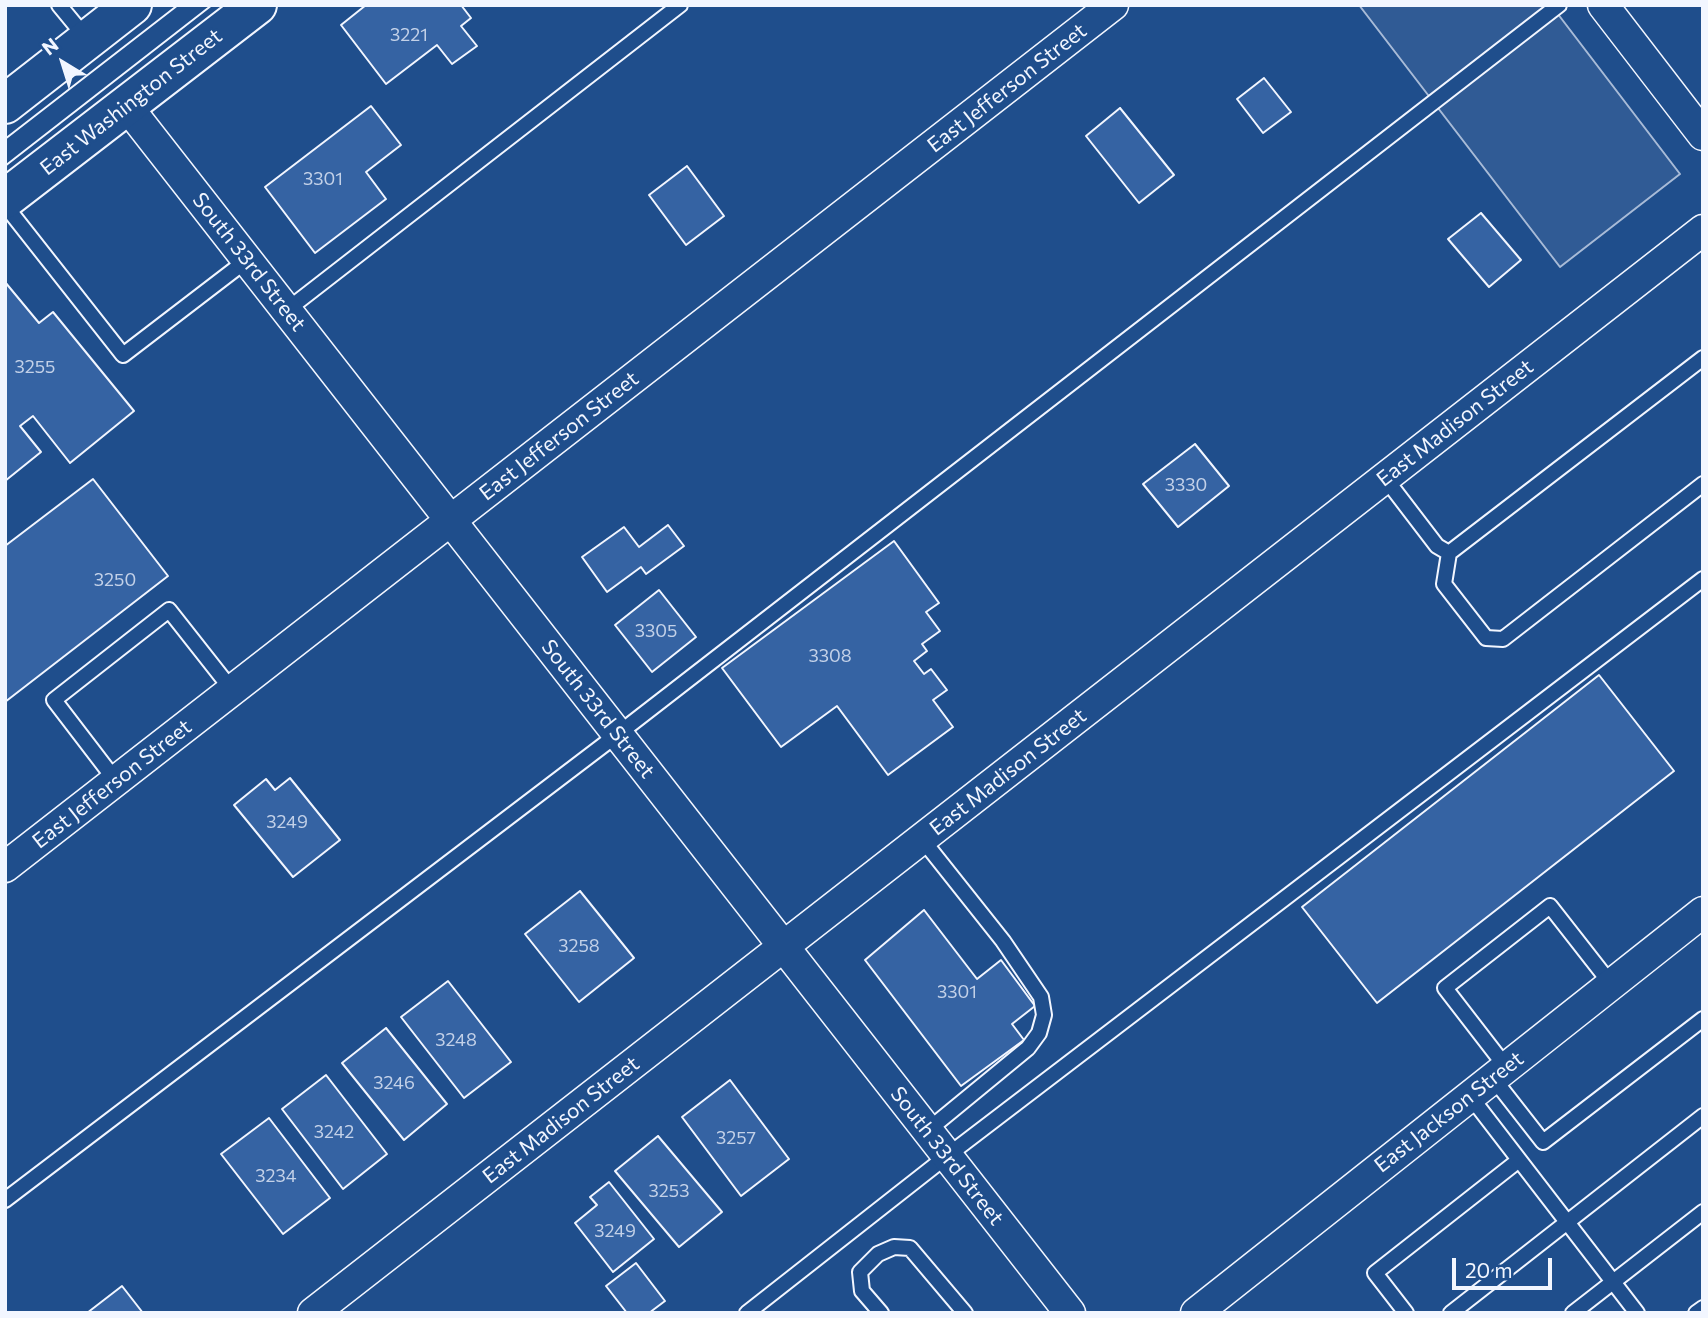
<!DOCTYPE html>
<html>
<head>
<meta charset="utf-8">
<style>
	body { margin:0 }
	#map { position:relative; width:1708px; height:1318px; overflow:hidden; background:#1f4e8c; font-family:Commissioner,sans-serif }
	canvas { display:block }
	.frame { position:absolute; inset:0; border:7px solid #f2f6ff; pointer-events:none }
	.north { position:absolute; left:28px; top:28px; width:70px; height:70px; -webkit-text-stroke:5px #1f4e8c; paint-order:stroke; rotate:322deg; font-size:19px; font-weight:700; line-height:28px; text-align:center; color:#f2f6ff }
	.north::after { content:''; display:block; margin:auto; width:24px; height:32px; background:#f2f6ff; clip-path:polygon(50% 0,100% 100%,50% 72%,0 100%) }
	.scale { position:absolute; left:1452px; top:1258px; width:100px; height:32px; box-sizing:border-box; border:4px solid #f2f6ff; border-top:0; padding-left:9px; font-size:21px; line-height:24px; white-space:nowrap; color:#f2f6ff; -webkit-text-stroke:5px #1f4e8c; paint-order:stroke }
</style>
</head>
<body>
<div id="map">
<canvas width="1708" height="1318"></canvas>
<div class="frame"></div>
<div class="north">N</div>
<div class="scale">20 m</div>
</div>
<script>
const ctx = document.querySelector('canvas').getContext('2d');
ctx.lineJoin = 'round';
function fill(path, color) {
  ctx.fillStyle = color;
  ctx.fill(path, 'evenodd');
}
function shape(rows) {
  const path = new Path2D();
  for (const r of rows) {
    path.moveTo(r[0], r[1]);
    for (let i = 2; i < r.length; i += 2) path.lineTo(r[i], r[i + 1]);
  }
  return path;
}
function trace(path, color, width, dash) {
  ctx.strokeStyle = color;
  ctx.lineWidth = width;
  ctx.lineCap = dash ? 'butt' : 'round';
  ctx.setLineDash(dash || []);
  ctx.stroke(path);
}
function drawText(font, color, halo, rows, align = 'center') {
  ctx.font = font + ' Commissioner,sans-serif';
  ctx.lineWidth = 5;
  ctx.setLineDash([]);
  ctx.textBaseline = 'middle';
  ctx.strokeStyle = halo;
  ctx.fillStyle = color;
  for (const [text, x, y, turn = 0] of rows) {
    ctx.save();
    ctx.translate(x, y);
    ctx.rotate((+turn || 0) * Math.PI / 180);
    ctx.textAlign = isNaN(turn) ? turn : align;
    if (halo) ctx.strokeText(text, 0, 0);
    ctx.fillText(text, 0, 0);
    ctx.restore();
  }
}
const parking = shape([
	[1359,5,1551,5,1680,174,1560,267,1359,5]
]);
fill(parking, '#305b95');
trace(parking, '#a8bbd7', 2);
const building = shape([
	[366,5,461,5,471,18,461,26,477,46,452,64,437,45,386,84,341,25,366,5],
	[1264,78,1291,112,1263,133,1237,99,1264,78],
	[371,106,401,145,366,172,386,199,315,253,265,187,371,106],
	[1120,108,1174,175,1139,203,1086,136,1120,108],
	[687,166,724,216,686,245,649,195,687,166],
	[1481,213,1521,260,1489,287,1448,239,1481,213],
	[5,282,39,323,53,312,134,411,70,463,33,416,20,426,41,452,5,481,5,282],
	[1195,444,1229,486,1178,527,1143,484,1195,444],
	[93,479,168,576,5,702,5,546,93,479],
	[668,525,684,546,646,574,641,567,607,592,582,557,624,527,639,547,668,525],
	[894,541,939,603,926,612,940,631,922,644,927,651,914,661,924,674,931,669,947,690,933,700,953,727,888,775,837,706,781,747,722,668,894,541],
	[659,590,696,637,652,672,615,625,659,590],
	[1599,675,1674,771,1377,1003,1302,907,1599,675],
	[290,778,340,840,293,877,234,805,266,779,275,790,290,778],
	[580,891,634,958,579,1002,525,934,580,891],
	[924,910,977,979,1001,960,1035,1006,1012,1024,1024,1040,961,1086,865,960,924,910],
	[448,981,511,1062,464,1098,401,1017,448,981],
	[386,1028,447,1104,404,1140,342,1063,386,1028],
	[326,1075,387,1154,343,1189,282,1109,326,1075],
	[730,1080,789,1159,741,1196,682,1117,730,1080],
	[269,1118,330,1198,283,1234,221,1154,269,1118],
	[658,1136,722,1212,679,1247,615,1171,658,1136],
	[609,1182,654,1239,613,1272,575,1223,597,1205,590,1197,609,1182],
	[636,1263,665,1301,649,1313,627,1313,606,1286,636,1263],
	[122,1286,143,1313,87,1313,122,1286]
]);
fill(building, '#3563a3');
trace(building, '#f2f6ff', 2);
const lane = shape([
	[59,5,87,39],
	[5,205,123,355,247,260],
	[287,310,680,5],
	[1703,358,1449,553,1444,584,1486,638,1503,639,1703,484],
	[1385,478,1437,546,1449,553],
	[116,781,54,700,169,610,232,690],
	[922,839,1003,941,1041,997,1044,1015,1039,1033,1028,1048,927,1131],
	[1506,1067,1445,988,1550,906,1611,984],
	[1493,1078,1543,1142,1703,1019],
	[1470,1096,1637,1313],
	[5,1200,618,734,1559,5],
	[747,1313,947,1156,1703,579],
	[881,1313,862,1291,860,1272,878,1254,894,1247,910,1248,965,1313],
	[1406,1313,1375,1273,1519,1160],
	[1451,1313,1703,1116],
	[1573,1313,1703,1212],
	[1696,1313,1703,1308]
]);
const street = shape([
	[1603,5,1703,135],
	[126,105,1070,1313],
	[5,867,1113,5],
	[313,1313,1703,230],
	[1196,1313,1703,912]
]);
const primary = shape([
	[5,104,132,5],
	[5,199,257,5]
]);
trace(lane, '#f2f6ff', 18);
trace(street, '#f2f6ff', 33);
trace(primary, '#f2f6ff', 42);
trace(lane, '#1f4e8c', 14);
trace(street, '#1f4e8c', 30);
trace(primary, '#1f4e8c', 38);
trace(shape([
	[5,139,178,5],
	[5,166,212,5]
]), '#f2f6ff', 2);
drawText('18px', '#c3d1e8', null, [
	["3221",409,35],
	["3301",323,179],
	["3255",35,367],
	["3330",1186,485],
	["3250",115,580],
	["3305",656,631],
	["3308",830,656],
	["3249",287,822],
	["3258",579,946],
	["3301",957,992],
	["3248",456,1040],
	["3246",394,1083],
	["3242",334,1132],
	["3257",736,1138],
	["3234",276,1176],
	["3253",669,1191],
	["3249",615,1231]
]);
drawText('21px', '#f2f6ff', '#1f4e8c', [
	["East Jefferson Street",1007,88,-38],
	["East Washington Street",131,102,-38],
	["South 33rd Street",249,262,52],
	["East Madison Street",1455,423,-38],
	["East Jefferson Street",559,436,-38],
	["South 33rd Street",598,709,52],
	["East Madison Street",1008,772,-38],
	["East Jefferson Street",112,784,-38],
	["East Jackson Street",1449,1112,-38],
	["East Madison Street",561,1120,-38],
	["South 33rd Street",947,1156,52]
]);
</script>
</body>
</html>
